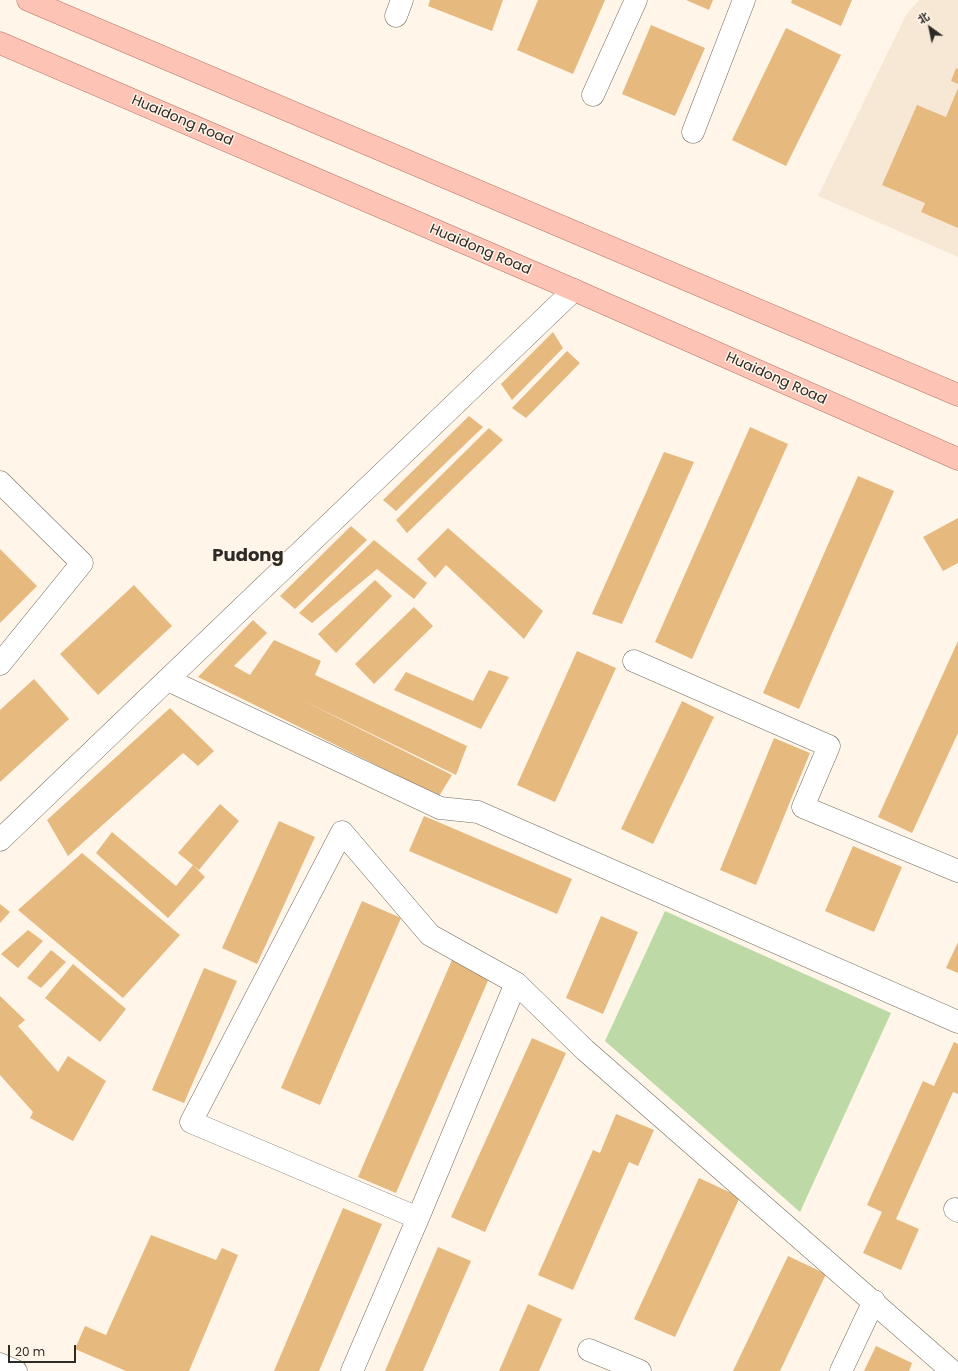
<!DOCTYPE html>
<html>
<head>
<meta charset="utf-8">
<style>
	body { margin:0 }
	#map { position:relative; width:958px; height:1371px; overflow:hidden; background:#fff5e9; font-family:Poppins,"Noto Sans SC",sans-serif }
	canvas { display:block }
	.north { position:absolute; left:910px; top:8px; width:40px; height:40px; -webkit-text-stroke:3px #fff5e9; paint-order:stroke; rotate:327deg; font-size:11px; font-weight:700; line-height:16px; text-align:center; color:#2e2a26 }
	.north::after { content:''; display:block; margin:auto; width:14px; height:18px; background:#2e2a26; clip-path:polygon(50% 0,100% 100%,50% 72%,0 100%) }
	.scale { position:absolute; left:8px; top:1345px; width:68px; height:18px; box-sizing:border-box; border:2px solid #2e2a26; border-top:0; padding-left:5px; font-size:12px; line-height:14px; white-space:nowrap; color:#2e2a26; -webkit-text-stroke:3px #fff5e9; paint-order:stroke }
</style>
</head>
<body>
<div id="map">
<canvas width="958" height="1371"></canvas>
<div class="north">北</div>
<div class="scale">20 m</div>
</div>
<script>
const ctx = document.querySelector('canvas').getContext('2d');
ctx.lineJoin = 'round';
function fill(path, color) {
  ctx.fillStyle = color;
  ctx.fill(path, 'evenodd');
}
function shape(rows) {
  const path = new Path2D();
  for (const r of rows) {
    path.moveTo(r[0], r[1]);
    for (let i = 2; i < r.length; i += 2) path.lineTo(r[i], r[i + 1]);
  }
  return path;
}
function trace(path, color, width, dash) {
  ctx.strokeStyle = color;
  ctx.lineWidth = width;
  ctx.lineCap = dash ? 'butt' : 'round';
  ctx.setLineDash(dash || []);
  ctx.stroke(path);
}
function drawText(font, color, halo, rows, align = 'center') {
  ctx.font = font + ' Poppins,sans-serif';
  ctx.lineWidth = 3;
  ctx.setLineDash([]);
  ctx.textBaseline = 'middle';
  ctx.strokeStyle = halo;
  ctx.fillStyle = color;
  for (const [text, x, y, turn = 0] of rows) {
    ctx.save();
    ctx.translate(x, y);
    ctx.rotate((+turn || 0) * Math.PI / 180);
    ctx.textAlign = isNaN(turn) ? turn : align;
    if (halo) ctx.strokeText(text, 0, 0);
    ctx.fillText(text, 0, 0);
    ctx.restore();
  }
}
fill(shape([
	[919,0,958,0,958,257,818,196,906,15]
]), '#f7e8d6');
fill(shape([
	[665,911,891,1013,800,1212,605,1041]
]), '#bddaa6');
fill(shape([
	[430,0,503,0,492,31,428,6],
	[538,0,605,0,573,74,517,50],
	[686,0,713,0,709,10],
	[792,0,852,0,841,26,791,3],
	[651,25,705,48,675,116,622,94],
	[786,28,841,55,786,166,732,140],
	[956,68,958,69,958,84,951,81],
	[958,88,958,228,921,212,925,203,882,185,917,105,946,117],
	[553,332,563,348,512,400,501,384],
	[567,351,580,363,526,418,512,408],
	[469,416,483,427,396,511,383,500],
	[750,427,788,444,692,659,655,642],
	[489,428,503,440,407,533,396,520],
	[664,452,694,462,622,624,592,614],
	[858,476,894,491,799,709,763,693],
	[958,518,958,563,943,571,923,537],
	[351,526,367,540,295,609,280,596],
	[448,528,543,611,524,639,446,565,435,578,417,559],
	[374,540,427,583,414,599,377,569,312,623,299,613],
	[0,549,37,586,0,623],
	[375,580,392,596,336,653,318,634],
	[134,585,172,626,98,695,60,654],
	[414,607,433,626,374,684,355,664],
	[253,620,267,633,234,666,250,675,274,640,321,661,315,675,467,746,456,775,298,698,452,775,439,796,198,677],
	[958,641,958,733,912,833,878,817],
	[577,651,616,668,555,802,517,785],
	[489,670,509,677,481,729,394,690,406,672,473,701],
	[34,679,69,719,0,782,0,710],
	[682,701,714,717,653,844,621,829],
	[170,708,214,751,198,766,183,753,68,856,47,820],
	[774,738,810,753,756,885,720,870],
	[220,804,239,821,199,870,193,865,205,877,168,918,96,853,112,832,176,886,193,865,178,853],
	[424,816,572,879,557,914,409,851],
	[279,821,315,837,257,964,222,948],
	[853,846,902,867,874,932,825,911],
	[82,853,180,935,123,998,18,910],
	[362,901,401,918,320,1105,281,1088],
	[0,904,10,912,0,923],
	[601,916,638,932,603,1014,566,998],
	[28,930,43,941,18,968,1,954],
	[958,942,958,973,946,968],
	[51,950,66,962,41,988,27,978],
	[452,960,490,976,396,1193,358,1177],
	[73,964,126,1009,100,1042,45,998],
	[204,968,237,981,184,1103,152,1090],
	[0,996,25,1020,18,1026,58,1072,68,1056,106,1081,73,1141,30,1118,33,1112,0,1075],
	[532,1038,566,1053,485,1232,451,1217],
	[954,1042,958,1044,958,1094,953,1092,896,1219,919,1229,901,1270,863,1253,882,1212,867,1205,923,1081,934,1086],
	[616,1114,654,1130,638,1166,629,1162,573,1290,538,1275,593,1150,600,1153],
	[699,1178,740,1197,675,1337,634,1319],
	[343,1208,382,1224,319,1371,274,1371],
	[151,1235,216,1260,222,1248,238,1255,189,1371,126,1371,75,1349,85,1326,106,1335],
	[438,1247,471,1261,423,1371,385,1371],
	[788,1256,826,1274,780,1371,733,1371],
	[528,1304,562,1319,539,1371,499,1371],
	[876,1346,912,1363,909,1371,864,1371]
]), '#e6b97f');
const minor = shape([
	[396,16,402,0],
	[593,95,636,0],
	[693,132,744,0],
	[0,482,82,563,0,664],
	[634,661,829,746,803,807,958,871],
	[168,680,440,808,478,812,958,1022],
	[0,840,574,290],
	[516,983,418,1218,191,1122,342,832,430,935,516,983,585,1050,952,1371],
	[955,1209,958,1211],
	[589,1350,640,1371],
	[0,1364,16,1371],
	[352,1371,418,1218],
	[841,1371,874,1301]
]);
const major = shape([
	[28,0,958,395],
	[0,43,574,290,958,459]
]);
trace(minor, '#726a5f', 23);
trace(major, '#b37363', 23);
trace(minor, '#fff', 22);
trace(major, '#fdc3b5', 22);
drawText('14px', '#2e2a26', '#fff5e9', [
	["Huaidong Road",182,121,23],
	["Huaidong Road",480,250,23],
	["Huaidong Road",776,379,24]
]);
drawText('bold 18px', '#2e2a26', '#fff5e9', [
	["Pudong",248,556]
]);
</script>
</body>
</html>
